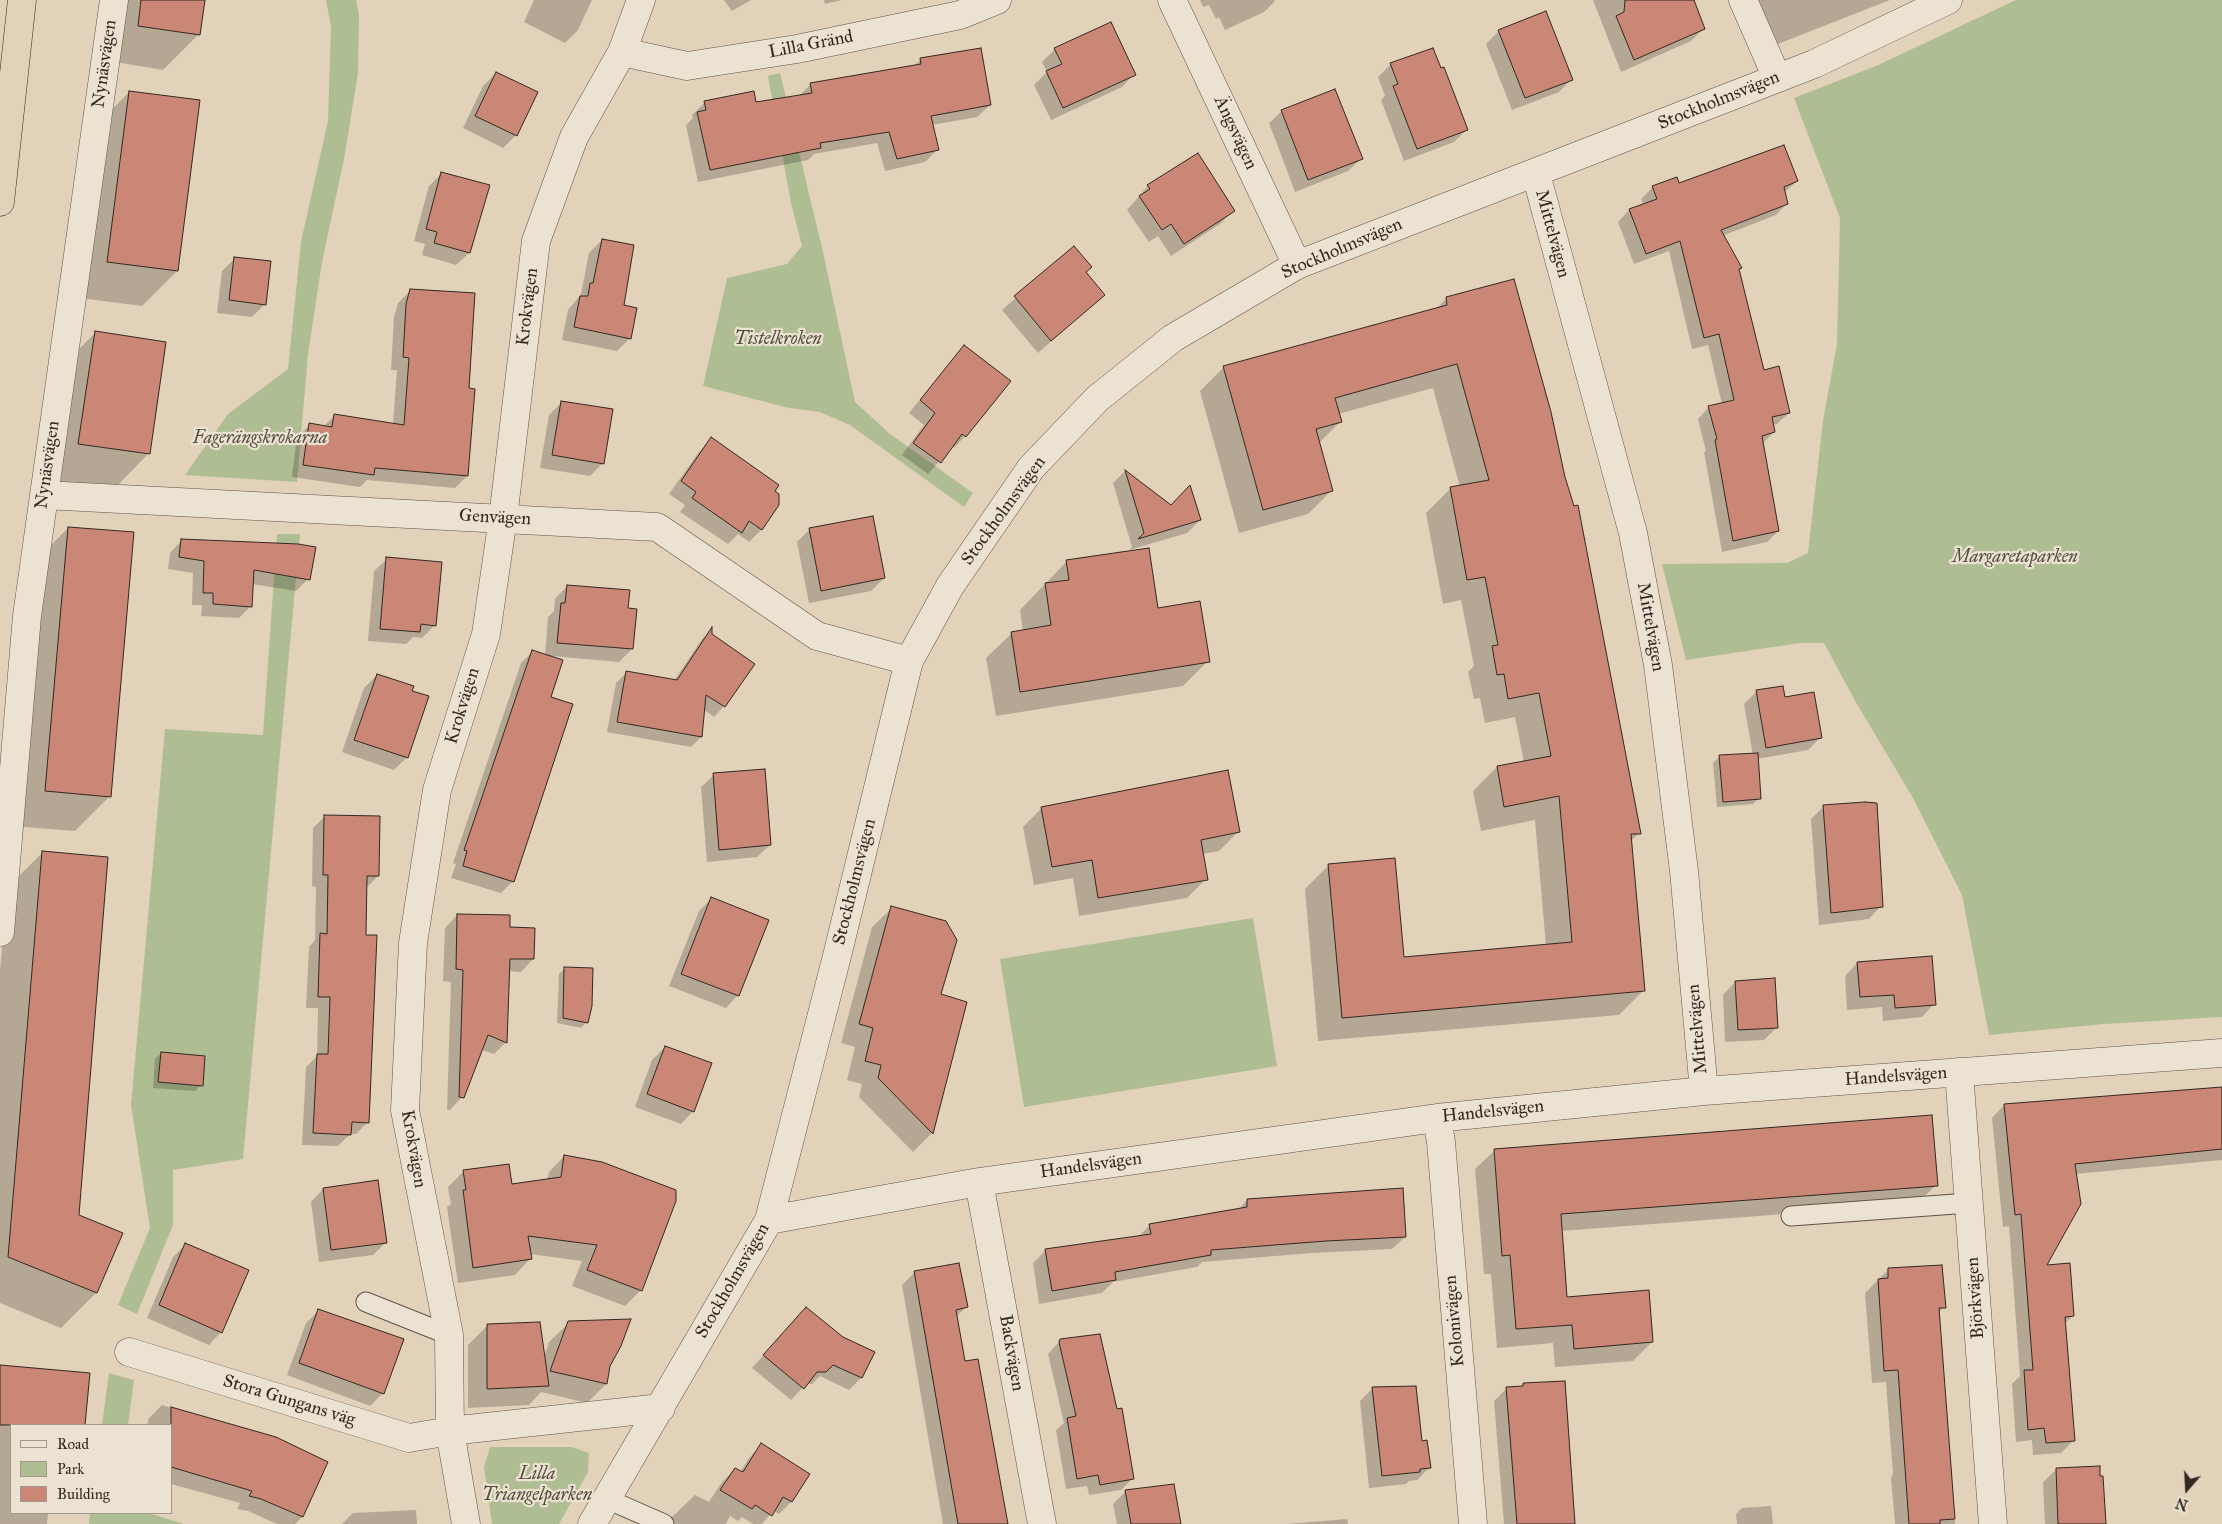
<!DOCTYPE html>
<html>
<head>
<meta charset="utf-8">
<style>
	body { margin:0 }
	#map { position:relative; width:2222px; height:1524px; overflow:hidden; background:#e2d2ba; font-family:"IM FELL Great Primer",serif }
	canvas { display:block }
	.legend { position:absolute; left:10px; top:1424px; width:162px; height:90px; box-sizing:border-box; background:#ece2d2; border:1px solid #a2978c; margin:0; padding:6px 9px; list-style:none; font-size:15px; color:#332722 }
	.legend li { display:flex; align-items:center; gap:10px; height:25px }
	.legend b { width:25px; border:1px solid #a2978c }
	.north { position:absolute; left:2162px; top:1464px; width:50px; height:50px; -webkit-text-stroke:4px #ece2d2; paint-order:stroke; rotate:199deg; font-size:14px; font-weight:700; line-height:20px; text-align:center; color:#332722 }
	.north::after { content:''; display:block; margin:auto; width:18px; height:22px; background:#332722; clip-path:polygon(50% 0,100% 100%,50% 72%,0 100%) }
</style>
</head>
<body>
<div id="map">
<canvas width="2222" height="1524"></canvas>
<ul class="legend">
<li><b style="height:6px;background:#ece2d2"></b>Road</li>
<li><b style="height:14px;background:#afbd92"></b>Park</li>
<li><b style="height:14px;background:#ca8775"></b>Building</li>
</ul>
<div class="north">N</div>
</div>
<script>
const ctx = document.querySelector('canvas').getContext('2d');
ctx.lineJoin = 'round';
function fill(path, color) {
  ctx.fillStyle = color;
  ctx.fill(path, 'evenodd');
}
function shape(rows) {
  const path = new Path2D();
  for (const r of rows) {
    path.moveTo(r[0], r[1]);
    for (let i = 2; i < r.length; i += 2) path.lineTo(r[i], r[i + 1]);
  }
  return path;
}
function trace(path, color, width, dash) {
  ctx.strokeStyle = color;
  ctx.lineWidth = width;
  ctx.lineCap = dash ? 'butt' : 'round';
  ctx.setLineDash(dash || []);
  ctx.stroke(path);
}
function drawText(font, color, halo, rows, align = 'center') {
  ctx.font = font + ' "IM FELL Great Primer",serif';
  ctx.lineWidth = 4.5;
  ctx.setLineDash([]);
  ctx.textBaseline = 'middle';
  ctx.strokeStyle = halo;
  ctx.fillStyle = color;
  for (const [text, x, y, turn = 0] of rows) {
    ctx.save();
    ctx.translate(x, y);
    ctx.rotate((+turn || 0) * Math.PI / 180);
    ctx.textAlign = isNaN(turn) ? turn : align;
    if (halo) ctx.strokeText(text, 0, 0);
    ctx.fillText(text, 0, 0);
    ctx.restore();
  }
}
fill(shape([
	[326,0,356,0,359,15,358,73,344,159,322,262,308,354,297,482,185,475,228,414,288,369,301,242,328,121,331,27],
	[2016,0,2222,0,2222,1017,2104,1024,1989,1035,1962,895,1913,798,1854,699,1824,643,1800,643,1686,660,1662,564,1787,563,1808,553,1823,421,1837,344,1840,218,1794,98,1876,66],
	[780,73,823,252,855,402,890,434,973,493,964,507,850,425,820,412,789,408,703,386,727,278,787,264,802,246,791,203,768,76],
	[277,534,300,534,243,1159,173,1170,173,1225,137,1314,118,1305,150,1228,131,1105,165,729,263,735],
	[1253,918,1277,1066,1024,1107,1000,959],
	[109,1373,134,1380,128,1425,102,1425],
	[490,1447,572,1447,589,1453,588,1472,559,1524,492,1524,484,1467],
	[90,1513,148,1513,184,1524,89,1524]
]), '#afbd92');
fill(shape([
	[112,0,204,0,199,34,163,70,103,60],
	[534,0,592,0,578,30,565,43,524,22],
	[724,0,751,0,732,11],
	[824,0,842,0,825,4],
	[1200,0,1274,0,1275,1,1264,12,1225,30,1219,17,1216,19,1209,5,1203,7],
	[1593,0,1692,0,1704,28,1691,41,1621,72],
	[1735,0,1890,0,1755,53],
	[1499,31,1571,80,1559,92,1512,110,1486,44],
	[1055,49,1134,74,1122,87,1051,120,1034,85,1047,72,1042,62],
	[1432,49,1466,130,1454,142,1404,161,1381,100,1385,96,1378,77,1390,65],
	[921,59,990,105,977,117,932,125,937,150,925,162,885,171,877,143,814,154,808,160,698,182,686,125,693,118,692,115,705,102,755,103,799,96,811,84,914,66],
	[496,73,516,135,503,148,463,128,483,86],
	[129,92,177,271,142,306,72,297,94,128],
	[1282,111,1361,159,1348,171,1295,192,1269,123],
	[442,173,469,253,456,265,422,255,425,244,414,241,429,186],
	[1797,181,1785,192,1787,203,1776,215,1722,236,1738,270,1763,371,1789,413,1777,424,1772,425,1774,432,1762,444,1778,531,1767,542,1722,552,1704,452,1706,451,1698,419,1709,407,1722,404,1708,345,1692,349,1669,251,1634,264,1618,222,1629,210,1644,205,1641,199,1653,187,1679,184],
	[1148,186,1233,211,1220,224,1171,256,1158,236,1149,242,1127,210],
	[602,240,630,338,617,351,562,340,568,310,581,294,589,253],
	[1074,247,1084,273,1104,295,1038,353,1002,310],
	[235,258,265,304,252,317,217,313,222,271],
	[1513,281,1639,833,1630,842,1643,991,1619,1015,1318,1041,1305,889,1329,865,1402,958,1546,946,1535,820,1481,831,1473,791,1497,767,1524,762,1515,717,1485,723,1480,698,1474,699,1468,672,1474,666,1461,600,1443,604,1426,513,1450,489,1460,487,1433,388,1338,414,1340,422,1319,443,1332,490,1308,514,1239,533,1200,391,1224,367,1435,310,1446,299],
	[411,290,467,389,467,476,455,488,367,480,360,487,292,477,297,437,310,425,323,427,334,416,393,424,397,370,391,370,394,317,398,303],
	[95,333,149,453,114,489,44,479,60,368],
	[964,346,965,436,954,448,952,447,928,474,902,455,924,425,909,413],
	[562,402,603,463,590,476,540,468,549,415],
	[711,439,773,492,762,529,749,542,738,534,728,544,680,512,685,505,669,494,699,452],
	[1125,471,1170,507,1200,520,1187,533,1129,550,1132,547,1113,483],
	[68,528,110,796,75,831,11,826,33,563],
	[810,529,884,578,871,591,809,603,797,542],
	[182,540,308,579,296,591,252,584,251,606,239,618,201,616,202,605,192,605,193,573,168,569,170,553],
	[1128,551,1157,610,1208,661,1183,686,996,716,986,658,1012,633,1023,631,1020,610,1067,561],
	[387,559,435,625,422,638,413,637,406,644,368,641,374,571],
	[567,586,627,609,632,649,619,662,551,656,550,698,513,881,501,893,451,878,456,864,453,863,521,663,533,651,545,655,548,617,554,611,555,599],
	[711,630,724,706,714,717,704,710,701,737,691,747,607,732,616,683,627,672,674,681,702,639],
	[377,675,411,691,407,757,394,770,342,752,364,688],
	[1757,691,1784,699,1820,738,1808,750,1757,759,1759,798,1753,804,1717,807,1713,763,1719,757,1753,755,1744,704],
	[1227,771,1238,832,1219,851,1202,854,1206,879,1187,898,1079,916,1073,878,1034,885,1023,827,1042,808],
	[714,775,770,845,757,857,707,862,701,787],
	[1824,806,1881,906,1869,919,1819,925,1811,819],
	[325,816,378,876,366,888,364,936,368,1122,356,1134,350,1134,338,1146,302,1145,306,1067,317,1056,318,1008,306,1008,309,947,315,940,316,887,312,886,313,828],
	[42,853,77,1215,96,1293,61,1328,0,1303,0,971,7,888],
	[711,899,738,995,726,1008,669,986,699,911],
	[892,908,940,995,966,1003,932,1133,913,1152,859,1097,862,1084,847,1080,855,1047,841,1043,872,927],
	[457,915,508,928,533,959,521,972,508,971,506,1042,494,1054,481,1050,462,1097,450,1110,447,1110,451,982,443,981,445,928],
	[1857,963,1934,1004,1922,1017,1883,1021,1882,1007,1847,1010,1845,976],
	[565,968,587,1022,581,1028,557,1023,559,974],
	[1735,982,1777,1027,1764,1040,1725,1042,1723,995],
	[665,1047,693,1111,681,1124,635,1107,652,1060],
	[161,1053,201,1085,195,1091,153,1088,155,1059],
	[2222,1089,2222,1160,2075,1174,2045,1266,2073,1316,2064,1324,2074,1440,2061,1453,2033,1455,2032,1440,2016,1442,2012,1384,2020,1376,2009,1226,2003,1227,1992,1118,2004,1105],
	[1495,1150,1936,1185,1917,1204,1561,1231,1566,1298,1652,1342,1633,1361,1555,1367,1553,1343,1497,1348,1491,1274,1484,1274,1475,1169],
	[564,1156,641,1290,625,1306,572,1286,582,1261,530,1254,530,1259,515,1275,458,1283,447,1207,451,1204,448,1187,464,1171,511,1185,547,1180,549,1172],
	[323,1189,386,1242,373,1255,319,1262,311,1202],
	[1247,1200,1405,1237,1392,1249,1312,1253,1202,1262,1197,1267,1113,1282,1102,1293,1039,1304,1033,1263,1046,1250,1138,1237,1150,1225,1238,1210],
	[185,1245,221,1332,209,1345,147,1318,173,1257],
	[1888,1270,1944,1307,1938,1313,1955,1524,1895,1524,1891,1477,1893,1474,1886,1382,1872,1383,1865,1293],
	[915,1272,966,1307,956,1317,964,1362,977,1361,1007,1524,943,1524,902,1285],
	[319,1310,383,1393,370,1406,287,1375,306,1323],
	[794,1321,861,1378,849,1390,820,1376,812,1384,806,1384,791,1400,752,1368],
	[569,1323,609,1366,606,1384,587,1403,541,1392,529,1405,468,1408,468,1345,487,1326,544,1357,549,1342],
	[1060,1341,1133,1478,1121,1490,1089,1495,1087,1486,1066,1489,1056,1430,1064,1423,1048,1354],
	[0,1366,88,1374,84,1425,11,1425,11,1513,48,1513,47,1524,0,1524],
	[1523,1384,1574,1524,1504,1524,1494,1401,1507,1388,1520,1387],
	[1372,1389,1421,1442,1430,1467,1417,1480,1409,1481,1406,1484,1369,1488,1360,1401],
	[162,1405,275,1438,326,1462,302,1517,295,1524,277,1524,248,1511,237,1509,240,1503,171,1484,171,1425,147,1425,149,1418],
	[761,1445,809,1474,791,1502,779,1514,773,1511,762,1524,753,1524,742,1517,738,1521,730,1516,726,1524,668,1524,671,1518,695,1495,709,1502,722,1482,735,1469,740,1472,749,1458],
	[2056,1470,2104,1524,2045,1524,2043,1482],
	[1126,1491,1180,1524,1117,1524,1113,1504],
	[1771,1506,1773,1524,1737,1524,1736,1514,1742,1508],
	[416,1510,417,1524,342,1524,353,1513],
	[1347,1519,1348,1524,1286,1524]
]), '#0003');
const building = shape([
	[141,0,205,0,200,35,138,26,141,0],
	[1625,0,1694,0,1705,29,1634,60,1616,16,1624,12,1625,0],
	[1546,11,1573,80,1525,98,1498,30,1546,11],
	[1111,22,1136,75,1063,108,1046,71,1062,64,1054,48,1111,22],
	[981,48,991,105,931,116,939,150,897,159,889,132,820,143,821,148,710,170,697,112,706,110,704,101,754,91,756,102,812,93,810,83,921,64,920,58,981,48],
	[1433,48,1441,68,1444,67,1468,130,1417,149,1393,86,1398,84,1390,63,1433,48],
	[496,72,538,92,517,136,475,116,496,72],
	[1335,89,1363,159,1308,180,1281,110,1335,89],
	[129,91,200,100,178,271,107,262,129,91],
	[1784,145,1798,181,1784,187,1788,204,1721,230,1742,268,1739,269,1764,370,1779,366,1790,413,1772,417,1775,432,1762,436,1779,531,1733,541,1715,440,1717,439,1708,406,1734,400,1719,334,1704,338,1680,241,1646,254,1629,209,1657,199,1652,186,1677,177,1679,183,1784,145],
	[1198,153,1235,211,1184,244,1171,224,1162,230,1139,196,1150,189,1147,185,1198,153],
	[441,172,490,185,470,253,434,243,437,232,426,229,441,172],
	[602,239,634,245,624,305,637,308,631,339,574,327,580,296,588,296,590,283,593,283,602,239],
	[1074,246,1092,267,1086,272,1105,295,1051,341,1014,296,1074,246],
	[234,257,271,261,266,305,229,300,234,257],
	[1514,279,1551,412,1565,477,1574,506,1578,505,1641,834,1631,834,1645,991,1342,1018,1328,864,1395,858,1404,957,1572,942,1559,796,1504,807,1497,766,1551,756,1539,693,1508,699,1504,674,1497,675,1492,646,1498,645,1485,577,1467,580,1450,487,1489,480,1457,364,1335,398,1342,422,1316,429,1333,491,1263,510,1223,366,1447,305,1446,297,1514,279],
	[410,289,475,293,469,388,475,389,468,476,375,468,374,475,303,465,309,423,332,427,334,414,404,425,409,358,403,357,406,304,410,289],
	[95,331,166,342,150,454,78,444,95,331],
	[964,345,1011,381,966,437,962,434,941,463,913,443,935,413,920,400,964,345],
	[561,401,613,409,604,464,552,455,561,401],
	[711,437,779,485,775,491,779,494,779,505,762,530,749,521,742,533,692,498,696,492,681,481,711,437],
	[1125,470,1171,505,1190,485,1201,520,1138,539,1144,533,1125,470],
	[873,516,885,578,821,591,809,528,873,516],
	[68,527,134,532,111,797,45,791,68,527],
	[181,539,298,544,316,547,310,580,254,570,252,607,213,604,213,593,203,593,204,561,179,557,181,539],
	[1149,548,1158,608,1200,601,1210,662,1020,692,1011,632,1051,625,1045,583,1069,580,1066,560,1149,548],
	[386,557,442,562,436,626,421,624,420,632,380,629,386,557],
	[567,585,630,590,628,608,637,609,633,649,557,643,561,603,565,603,567,585],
	[712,627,712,634,755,664,725,707,706,695,702,737,617,722,626,671,677,680,712,627],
	[532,650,563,660,551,697,573,704,514,882,463,866,467,851,464,850,532,650],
	[377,674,414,686,412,691,429,696,408,758,354,740,377,674],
	[1783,686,1785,697,1814,692,1822,738,1766,748,1756,690,1783,686],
	[1758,753,1761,799,1723,802,1719,755,1758,753],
	[765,769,771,845,719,850,713,773,765,769],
	[1228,770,1240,832,1201,840,1208,880,1098,898,1092,860,1052,867,1041,807,1228,770],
	[1865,802,1877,803,1883,907,1831,913,1823,805,1865,802],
	[324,815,380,816,379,876,367,876,366,935,377,935,369,1123,352,1122,351,1135,313,1133,317,1054,328,1054,330,997,318,997,320,933,327,934,328,875,323,875,324,815],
	[42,851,108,857,79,1215,123,1233,97,1293,8,1257,42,851],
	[711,897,769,920,739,996,681,974,711,897],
	[891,906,946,921,957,940,941,994,967,1002,933,1134,878,1078,881,1065,865,1061,873,1028,859,1024,891,906],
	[457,914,510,915,510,927,535,928,534,959,510,959,507,1043,488,1035,464,1098,459,1097,463,970,456,969,457,914],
	[1932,956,1936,1005,1895,1008,1894,995,1860,997,1857,962,1932,956],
	[564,967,593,968,592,1006,588,1023,563,1018,564,967],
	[1775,978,1778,1028,1738,1030,1735,981,1775,978],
	[665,1046,712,1063,694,1112,647,1094,665,1046],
	[161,1052,205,1056,203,1086,158,1082,161,1052],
	[2222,1087,2222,1149,2075,1164,2081,1204,2047,1265,2070,1263,2074,1316,2065,1317,2075,1441,2046,1443,2044,1428,2028,1430,2024,1370,2033,1370,2021,1214,2015,1215,2004,1104,2222,1087],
	[1932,1115,1938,1186,1561,1214,1567,1297,1649,1290,1653,1342,1574,1349,1572,1325,1516,1329,1510,1255,1502,1256,1494,1149,1932,1115],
	[564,1155,602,1162,676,1190,676,1201,642,1291,587,1270,597,1245,528,1236,532,1259,473,1268,463,1190,466,1190,463,1170,509,1164,512,1184,561,1177,564,1155],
	[378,1180,387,1243,331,1250,323,1188,378,1180],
	[1403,1188,1406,1237,1326,1241,1211,1250,1211,1255,1115,1272,1116,1280,1052,1291,1045,1249,1151,1234,1149,1224,1247,1207,1247,1199,1403,1188],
	[185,1243,249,1270,222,1333,159,1305,185,1243],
	[959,1263,968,1307,956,1310,965,1361,978,1359,1008,1524,958,1524,914,1271,959,1263],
	[1942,1265,1946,1308,1939,1308,1955,1519,1940,1520,1940,1524,1909,1524,1898,1370,1884,1371,1878,1279,1888,1278,1888,1268,1942,1265],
	[806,1307,843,1337,875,1352,862,1378,833,1365,826,1372,817,1372,804,1389,763,1355,806,1307],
	[318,1309,404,1339,384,1394,299,1363,318,1309],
	[631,1319,621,1346,610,1366,607,1384,550,1371,568,1321,631,1319],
	[540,1322,549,1386,487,1389,487,1324,540,1322],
	[1100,1334,1117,1409,1122,1408,1134,1479,1100,1485,1098,1475,1077,1479,1067,1418,1076,1416,1059,1342,1060,1339,1100,1334],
	[0,1365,90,1373,85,1425,0,1425,0,1365],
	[1565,1381,1575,1524,1517,1524,1506,1387,1523,1386,1523,1383,1565,1381],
	[1416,1386,1422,1441,1427,1440,1431,1468,1420,1469,1420,1472,1382,1476,1372,1387,1416,1386],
	[171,1407,276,1437,328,1462,303,1517,261,1499,249,1496,252,1491,171,1467,171,1407],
	[761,1443,810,1474,792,1502,783,1497,772,1516,755,1505,752,1509,720,1490,735,1468,743,1472,761,1443],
	[2100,1466,2100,1476,2103,1476,2106,1524,2058,1524,2056,1468,2100,1466],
	[1174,1484,1181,1524,1131,1524,1125,1490,1174,1484]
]);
fill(building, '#ca8775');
trace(building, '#332722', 1);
const lane = shape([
	[1791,1216,1969,1203],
	[366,1302,449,1335],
	[607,1499,664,1524]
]);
const street = shape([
	[1172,0,1297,265],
	[1743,0,1777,78],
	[622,52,687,66,797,49,960,15,997,0],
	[1536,174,1633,533,1658,665,1684,871,1704,1091],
	[44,495,657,527,817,636,909,661],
	[0,932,27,616,114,0],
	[1959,1072,1993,1524],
	[1437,1118,1441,1142,1473,1524],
	[979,1182,1042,1524],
	[769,1220,979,1182,1437,1118,1704,1091,2222,1053],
	[129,1352,409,1438,450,1431,661,1408],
	[466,1524,450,1431,449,1335,405,1110,413,943,437,790,486,634,503,518,536,241,574,137,622,52,641,0],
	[592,1524,769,1220,837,956,909,661,950,586,1031,468,1097,399,1173,338,1297,265,1814,64,1948,0]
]);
const highway = shape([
	[0,202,22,0]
]);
trace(lane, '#5f5248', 21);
trace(street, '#5f5248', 29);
trace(highway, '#332722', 29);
trace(lane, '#ece2d2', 19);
trace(street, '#ece2d2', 28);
trace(highway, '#e2d2ba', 28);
drawText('18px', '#332722', '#ece2d2', [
	["Lilla Gränd",811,45,-11],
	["Nynäsvägen",105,64,-82],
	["Stockholmsvägen",1719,101,-22],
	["Ängsvägen",1235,133,65],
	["Mittelvägen",1552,234,75],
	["Stockholmsvägen",1342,249,-23],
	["Krokvägen",528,307,-83],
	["Nynäsvägen",48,465,-82],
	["Stockholmsvägen",1004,511,-54],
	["Genvägen",495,518,3],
	["Mittelvägen",1650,627,80],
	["Krokvägen",463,706,-73],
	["Stockholmsvägen",855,882,-76],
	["Mittelvägen",1698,1029,-95],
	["Handelsvägen",1896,1077,-4],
	["Handelsvägen",1493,1112,-6],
	["Krokvägen",413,1149,80],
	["Handelsvägen",1091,1166,-8],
	["Stockholmsvägen",733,1281,-60],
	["Björkvägen",1976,1298,-94],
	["Kolonivägen",1455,1321,-95],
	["Backvägen",1011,1353,80],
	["Stora Gungans väg",289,1401,17]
]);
drawText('italic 18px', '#524c3e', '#ece2d2', [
	["Tistelkroken",778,340],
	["Fagerängskrokarna",260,439],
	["Margaretaparken",2015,558],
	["Lilla",537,1475],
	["Triangelparken",537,1496]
]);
</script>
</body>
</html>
